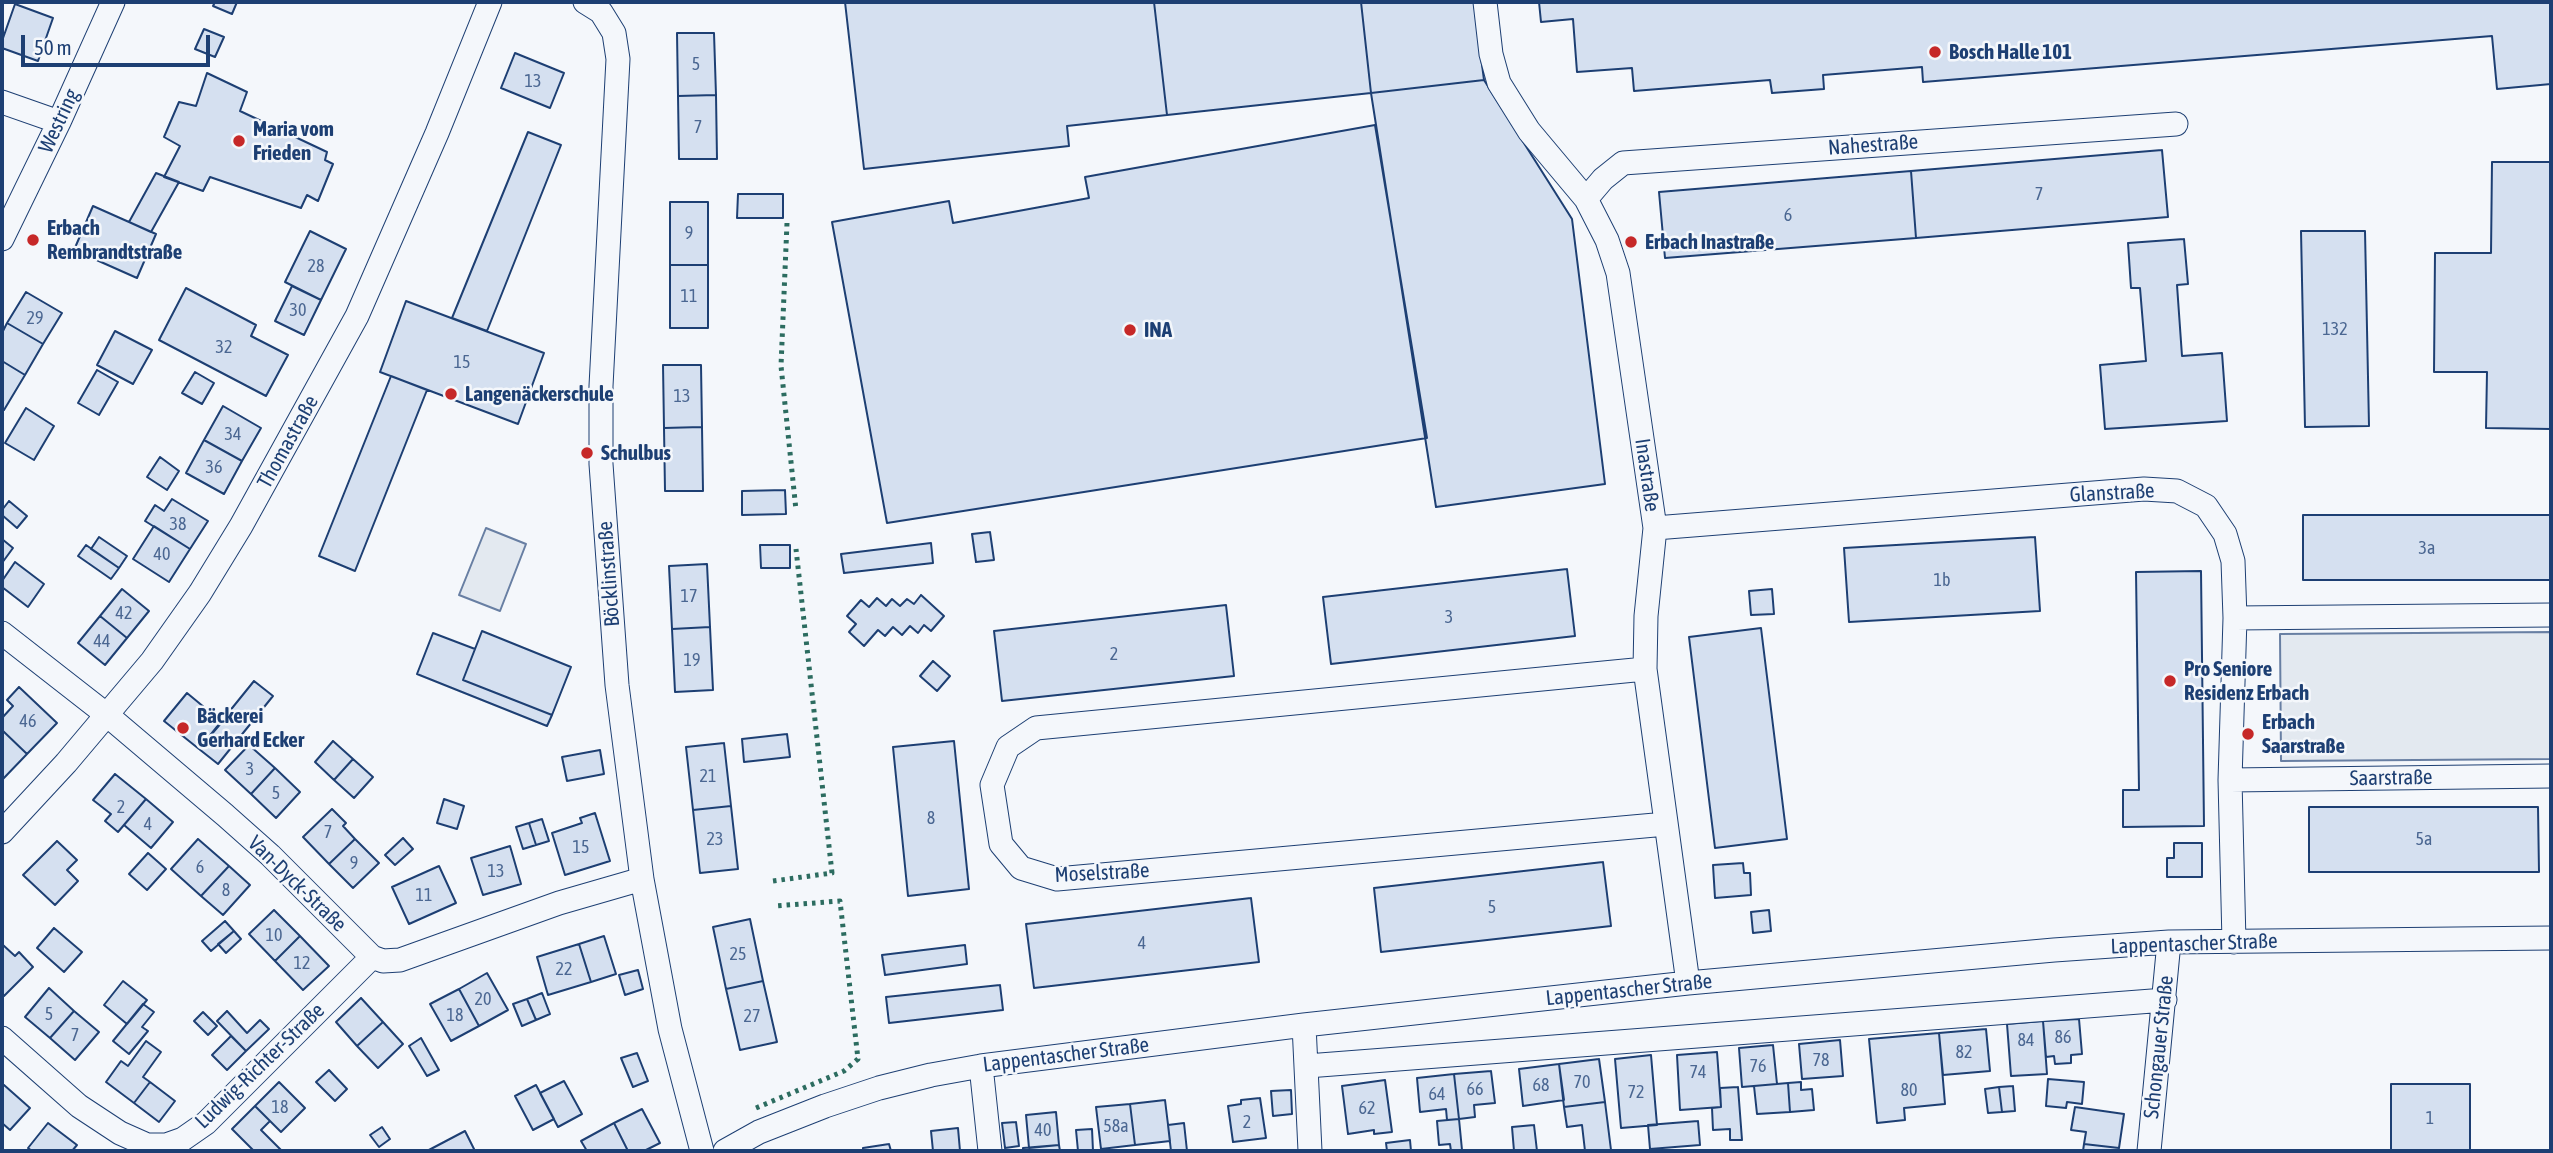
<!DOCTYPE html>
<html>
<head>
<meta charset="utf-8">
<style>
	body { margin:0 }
	#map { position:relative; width:2553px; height:1153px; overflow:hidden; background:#f4f7fb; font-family:"Asap Condensed",sans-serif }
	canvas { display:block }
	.frame { position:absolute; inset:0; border:4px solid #1d3f73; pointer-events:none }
	.scale { position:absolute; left:21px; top:35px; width:189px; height:32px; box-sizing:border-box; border:4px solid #1d3f73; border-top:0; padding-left:9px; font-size:21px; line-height:24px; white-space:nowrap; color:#1d3f73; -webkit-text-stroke:5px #f4f7fb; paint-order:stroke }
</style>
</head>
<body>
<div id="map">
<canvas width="2553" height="1153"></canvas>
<div class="frame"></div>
<div class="scale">50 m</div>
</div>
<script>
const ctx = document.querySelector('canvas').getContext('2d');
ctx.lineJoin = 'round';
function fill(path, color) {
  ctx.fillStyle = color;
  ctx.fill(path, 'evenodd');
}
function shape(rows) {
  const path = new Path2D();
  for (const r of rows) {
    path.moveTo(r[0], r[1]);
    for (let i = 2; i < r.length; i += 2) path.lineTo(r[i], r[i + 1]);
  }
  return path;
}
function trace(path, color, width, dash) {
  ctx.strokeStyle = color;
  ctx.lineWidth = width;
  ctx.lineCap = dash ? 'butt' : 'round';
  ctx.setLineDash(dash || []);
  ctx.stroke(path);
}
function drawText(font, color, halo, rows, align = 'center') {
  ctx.font = font + ' "Asap Condensed",sans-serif';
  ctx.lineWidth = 5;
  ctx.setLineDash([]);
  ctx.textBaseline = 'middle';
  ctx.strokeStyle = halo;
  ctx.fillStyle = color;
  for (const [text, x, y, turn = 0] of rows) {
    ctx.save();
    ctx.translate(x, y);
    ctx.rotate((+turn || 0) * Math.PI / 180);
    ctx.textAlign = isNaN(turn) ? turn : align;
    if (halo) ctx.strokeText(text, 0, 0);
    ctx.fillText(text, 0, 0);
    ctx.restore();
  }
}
const green = shape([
	[486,528,526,544,500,611,459,595,486,528],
	[2551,632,2551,759,2281,761,2280,634,2551,632]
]);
fill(green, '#e3e9f0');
trace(green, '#687fa3', 2);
const building = shape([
	[215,2,237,2,232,14,213,6,215,2],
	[845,2,1154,2,1167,115,1067,126,1069,146,864,169,845,2],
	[1154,2,1361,2,1371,93,1167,115,1154,2],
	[1361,2,1474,2,1484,80,1371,93,1361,2],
	[1539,2,2551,2,2551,84,2497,89,2492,36,1923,82,1922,67,1823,75,1824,89,1772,93,1770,80,1634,91,1632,68,1577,72,1573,19,1541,22,1539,2],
	[15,4,53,18,38,61,2,48,2,41,15,4],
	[204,29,224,37,215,57,195,49,204,29],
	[677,33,714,33,716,95,678,96,677,33],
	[515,53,564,73,550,108,501,88,515,53],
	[207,73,247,92,240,111,327,152,325,160,333,164,318,201,307,195,301,208,210,177,203,191,164,177,180,146,164,137,179,102,196,106,207,73],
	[1484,80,1572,219,1605,484,1436,507,1371,93,1484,80],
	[716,95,717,159,679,159,678,96,716,95],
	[1375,125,1427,438,887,523,832,222,949,201,953,223,1089,198,1085,177,1375,125],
	[528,132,561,145,487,331,452,318,528,132],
	[2162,150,2168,217,1916,238,1911,171,2162,150],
	[2492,162,2551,162,2551,429,2486,428,2487,372,2434,372,2435,253,2491,253,2492,162],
	[1911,171,1916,238,1665,258,1659,192,1911,171],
	[156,173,179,182,151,232,129,222,156,173],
	[738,194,783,194,783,218,737,218,738,194],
	[670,202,708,202,708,265,670,265,670,202],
	[93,206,156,234,137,278,74,250,93,206],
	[310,231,346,249,321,300,285,282,310,231],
	[2301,231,2365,231,2369,426,2305,427,2301,231],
	[2184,239,2188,284,2177,285,2182,356,2222,353,2227,421,2105,429,2100,365,2146,361,2140,288,2131,288,2128,243,2184,239],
	[670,265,708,265,708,328,670,328,670,265],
	[292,286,321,300,304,335,275,321,292,286],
	[186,288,256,325,251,336,288,355,266,396,159,340,186,288],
	[26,292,62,313,43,344,7,323,26,292],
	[406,301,544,353,518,424,380,372,406,301],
	[7,323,43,344,25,375,2,361,2,333,7,323],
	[115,331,152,350,133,384,97,365,115,331],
	[2,361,25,375,4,410,2,408,2,361],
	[663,365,701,365,702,427,664,428,663,365],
	[97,370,118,382,99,415,78,403,97,370],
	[195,372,214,383,202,404,182,393,195,372],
	[391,376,427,390,355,571,319,556,391,376],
	[223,406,261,428,242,461,204,440,223,406],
	[26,408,54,426,34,460,5,443,26,408],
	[702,427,703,491,665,491,664,428,702,427],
	[204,440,242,461,224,494,186,473,204,440],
	[160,457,179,471,167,490,147,477,160,457],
	[785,490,786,514,742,515,742,491,785,490],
	[172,499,208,521,190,549,145,521,155,505,164,511,172,499],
	[9,501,27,516,17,528,2,515,2,510,9,501],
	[2303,515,2550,515,2550,580,2303,580,2303,515],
	[154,526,190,549,169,582,133,559,154,526],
	[990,532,994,560,976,562,972,534,990,532],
	[99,537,127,556,119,568,91,549,99,537],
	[2035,537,2040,611,1849,622,1844,548,2035,537],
	[2,539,13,548,2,563,2,539],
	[931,543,933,563,844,573,841,554,931,543],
	[86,545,119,568,111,579,78,556,86,545],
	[760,545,790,545,790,568,761,568,760,545],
	[15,562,44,584,28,607,2,587,2,581,15,562],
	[707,564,710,627,672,629,669,566,707,564],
	[1567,569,1575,636,1331,664,1323,597,1567,569],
	[2201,571,2204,826,2123,827,2123,790,2139,790,2136,572,2201,571],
	[122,589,149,611,127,638,100,616,122,589],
	[1772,589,1774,614,1751,615,1749,591,1772,589],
	[921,595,944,616,931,631,924,625,918,633,910,626,902,635,893,627,885,636,878,630,864,646,849,632,856,624,847,616,861,600,869,607,877,598,886,606,892,599,900,606,907,599,914,604,921,595],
	[1226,605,1234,676,1002,701,994,631,1226,605],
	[100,616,127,638,105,665,78,643,100,616],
	[710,627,713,690,675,692,672,629,710,627],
	[1761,628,1787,839,1715,848,1689,637,1761,628],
	[482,631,571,667,552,715,463,680,482,631],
	[433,633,475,649,463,680,552,715,547,726,417,674,433,633],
	[933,661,950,676,937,691,920,676,933,661],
	[254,681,273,696,218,764,199,749,254,681],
	[19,687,57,723,27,754,2,730,2,718,13,706,7,700,19,687],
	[187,693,222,722,199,749,164,721,187,693],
	[2,730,27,754,2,780,2,730],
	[787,734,790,757,744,762,742,739,787,734],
	[333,741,353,759,334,780,315,762,333,741],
	[954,741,969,889,908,896,893,747,954,741],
	[724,743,731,806,693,810,686,747,724,743],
	[249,745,275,768,251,794,225,770,249,745],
	[600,750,604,774,567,781,562,757,600,750],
	[353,759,373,777,354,798,334,780,353,759],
	[275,768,300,792,276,818,251,794,275,768],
	[115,774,146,799,118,832,105,821,111,814,93,800,115,774],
	[146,799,173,822,151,848,124,825,146,799],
	[444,799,464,806,457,829,437,823,444,799],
	[731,806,738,869,700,873,693,810,731,806],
	[2309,807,2538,807,2539,872,2309,872,2309,807],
	[332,809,346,823,343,826,355,839,329,864,303,837,332,809],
	[595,813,610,861,565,875,552,833,582,823,580,818,595,813],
	[542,819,549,841,536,845,529,823,542,819],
	[529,823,536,845,523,849,516,827,529,823],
	[403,838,413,849,395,865,385,855,403,838],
	[198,839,229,866,201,896,171,869,198,839],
	[355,839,379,863,353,888,329,864,355,839],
	[57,841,77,860,67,870,78,881,55,905,23,875,57,841],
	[2174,843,2202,843,2202,877,2167,877,2167,858,2174,858,2174,843],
	[510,846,521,884,483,895,471,858,510,846],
	[148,853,166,869,147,890,129,874,148,853],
	[1603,862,1611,926,1381,952,1374,888,1603,862],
	[1743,863,1744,873,1750,873,1751,895,1715,898,1713,865,1743,863],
	[229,866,250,885,223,915,201,896,229,866],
	[439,866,456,903,409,924,392,887,439,866],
	[1251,898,1259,962,1034,988,1026,924,1251,898],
	[274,910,300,936,275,961,249,934,274,910],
	[1769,910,1771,931,1753,933,1751,912,1769,910],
	[750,919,763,981,726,989,713,927,750,919],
	[225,921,234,931,211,951,202,941,225,921],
	[54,928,82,952,64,972,37,948,54,928],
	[234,931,241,939,226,953,218,944,234,931],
	[300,936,329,966,303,990,275,961,300,936],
	[604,936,616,974,591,982,579,944,604,936],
	[579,944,591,982,548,995,537,957,579,944],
	[3,945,15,956,19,952,33,967,4,996,2,993,3,945],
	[965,945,967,964,885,975,882,955,965,945],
	[638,970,643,989,625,995,619,975,638,970],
	[487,973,508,1010,479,1026,459,989,487,973],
	[123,981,147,1000,127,1024,104,1005,123,981],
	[763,981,777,1042,740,1050,726,989,763,981],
	[1000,985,1003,1010,889,1023,886,997,1000,985],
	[49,988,74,1011,50,1038,25,1017,49,988],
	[459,989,479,1026,451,1041,430,1004,459,989],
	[542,993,550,1014,536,1020,527,999,542,993],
	[361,998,383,1022,357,1046,336,1022,361,998],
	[527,999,536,1020,522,1026,513,1004,527,999],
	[143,1004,154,1012,142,1027,148,1031,129,1054,113,1041,143,1004],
	[74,1011,99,1032,75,1060,50,1038,74,1011],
	[227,1011,247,1033,260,1020,269,1029,246,1051,217,1021,227,1011],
	[203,1012,217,1026,208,1035,194,1021,203,1012],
	[2079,1019,2082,1054,2071,1055,2071,1063,2055,1064,2054,1056,2046,1057,2043,1021,2079,1019],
	[2043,1021,2047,1074,2011,1076,2007,1024,2043,1021],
	[383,1022,403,1044,378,1068,357,1046,383,1022],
	[1986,1029,1990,1071,1943,1075,1939,1033,1986,1029],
	[1939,1033,1945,1104,1904,1108,1905,1120,1877,1123,1869,1039,1939,1033],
	[231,1036,246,1051,227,1070,212,1055,231,1036],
	[421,1038,439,1070,427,1076,409,1046,421,1038],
	[1840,1040,1843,1076,1802,1079,1799,1044,1840,1040],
	[146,1041,161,1052,143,1077,150,1082,134,1103,106,1082,121,1061,128,1066,146,1041],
	[1773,1045,1777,1084,1742,1087,1739,1048,1773,1045],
	[1717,1052,1721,1107,1680,1110,1677,1055,1717,1052],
	[637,1053,648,1081,633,1087,621,1058,637,1053],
	[1651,1055,1657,1125,1621,1128,1615,1059,1651,1055],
	[1599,1059,1605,1102,1564,1107,1559,1064,1599,1059],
	[1559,1064,1564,1100,1523,1106,1519,1069,1559,1064],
	[329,1070,347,1089,335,1101,316,1082,329,1070],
	[1491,1071,1495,1103,1474,1105,1475,1117,1459,1119,1454,1074,1491,1071],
	[1454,1074,1459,1119,1447,1120,1446,1109,1420,1112,1417,1078,1454,1074],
	[2048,1079,2084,1082,2082,1104,2067,1102,2066,1108,2046,1106,2048,1079],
	[1385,1080,1392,1132,1374,1134,1374,1130,1348,1134,1342,1086,1385,1080],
	[564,1081,582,1114,558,1127,540,1093,564,1081],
	[150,1082,175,1101,159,1122,134,1103,150,1082],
	[279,1082,305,1108,281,1132,255,1106,279,1082],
	[1801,1082,1801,1090,1812,1089,1814,1110,1790,1112,1788,1083,1801,1082],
	[1788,1083,1790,1112,1757,1114,1754,1086,1788,1083],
	[2391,1084,2470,1084,2470,1151,2391,1151,2391,1084],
	[4,1085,30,1108,10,1130,2,1123,2,1088,4,1085],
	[536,1085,554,1119,533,1130,515,1096,536,1085],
	[2013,1086,2015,1111,2002,1112,1999,1087,2013,1086],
	[1738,1087,1742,1140,1730,1140,1730,1129,1713,1130,1712,1108,1721,1107,1720,1088,1738,1087],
	[1999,1087,2002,1112,1988,1113,1985,1089,1999,1087],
	[1291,1090,1292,1114,1273,1116,1271,1091,1291,1090],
	[1260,1098,1266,1138,1233,1142,1228,1106,1241,1104,1241,1100,1260,1098],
	[1165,1100,1170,1141,1135,1145,1130,1104,1165,1100],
	[1605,1102,1611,1150,1585,1151,1582,1125,1567,1127,1564,1107,1605,1102],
	[1130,1104,1135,1145,1101,1149,1096,1107,1130,1104],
	[255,1106,270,1121,261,1130,282,1151,254,1151,232,1129,255,1106],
	[2075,1107,2124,1114,2119,1148,2084,1144,2086,1132,2071,1130,2075,1107],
	[642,1109,660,1143,644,1151,628,1151,614,1123,642,1109],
	[1056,1112,1059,1145,1029,1148,1026,1115,1056,1112],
	[1459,1119,1462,1150,1451,1151,1450,1144,1439,1145,1437,1121,1459,1119],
	[1698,1121,1700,1145,1650,1149,1648,1125,1698,1121],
	[1016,1122,1019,1146,1005,1148,1002,1123,1016,1122],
	[48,1123,77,1145,72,1151,32,1151,28,1148,48,1123],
	[614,1123,628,1151,587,1151,581,1141,614,1123],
	[1184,1123,1187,1151,1171,1151,1168,1125,1184,1123],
	[1534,1125,1537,1151,1514,1151,1512,1127,1534,1125],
	[382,1127,390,1139,379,1147,370,1135,382,1127],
	[958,1128,960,1151,933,1151,931,1131,958,1128],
	[1092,1129,1093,1151,1078,1151,1076,1130,1092,1129],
	[465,1131,475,1151,427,1151,465,1131],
	[1410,1140,1411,1151,1387,1151,1386,1143,1410,1140],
	[889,1144,891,1151,863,1151,863,1148,889,1144],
	[2084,1144,2119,1148,2118,1151,2083,1151,2084,1144],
	[1059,1145,1060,1151,1023,1151,1023,1148,1059,1145]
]);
fill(building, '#d5e0f0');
trace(building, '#1d3f73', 2);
const street = shape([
	[585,2,601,12,614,33,618,59,601,386,601,464,617,685,642,879,670,1029,702,1151],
	[1485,2,1491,54,1499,83,1529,131,1586,199,1607,240,1618,273,1655,528,1646,616,1645,669,1688,983],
	[2,102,59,122],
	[1586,199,1603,179,1623,163,2176,124],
	[2,239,59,122,113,2],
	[1655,528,2144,489,2177,491,2206,506,2225,534,2233,561,2235,618,2230,780,2234,942],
	[2235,618,2551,615],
	[2,633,107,715,225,815,270,855,372,957,383,961,400,960,559,903,642,879],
	[1645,669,1036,728,1008,747,992,785,1001,844,1021,868,1057,879,1666,824],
	[2230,780,2551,776],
	[2,832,66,763,152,661,200,593,241,526,357,316,437,133,490,2],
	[1304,1025,1310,1151],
	[2,1038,79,1106,120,1133,147,1145,166,1145,183,1139,206,1123,372,957],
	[981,1066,990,1151],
	[1307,1066,2165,1000],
	[725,1151,759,1132,825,1106,879,1088,931,1075,981,1066,1304,1025,1688,983,2054,950,2169,942,2551,938],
	[2149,1151,2169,942]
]);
trace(street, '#1d3f73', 25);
trace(street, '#f4f7fb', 23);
trace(shape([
	[787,223,781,366,796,510],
	[773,881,832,873,796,549],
	[756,1108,844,1071,858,1059,840,901,775,906]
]), '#2c6c60', 5, [3.5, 5]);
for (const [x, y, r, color] of [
	[1935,52,7,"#c62828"],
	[239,141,7,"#c62828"],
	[33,240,7,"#c62828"],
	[1631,242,7,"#c62828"],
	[1130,330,7,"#c62828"],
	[451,394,7,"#c62828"],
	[587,453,7,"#c62828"],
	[2170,681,7,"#c62828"],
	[183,728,7,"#c62828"],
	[2248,734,7,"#c62828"]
]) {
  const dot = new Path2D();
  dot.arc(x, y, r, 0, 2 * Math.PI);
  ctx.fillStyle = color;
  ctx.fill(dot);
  trace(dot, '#f4f7fb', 2.5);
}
drawText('18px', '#4b6792', null, [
	["5",696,64],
	["13",533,81],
	["7",698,127],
	["7",2039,194],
	["6",1788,215],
	["9",689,233],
	["28",316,266],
	["11",689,296],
	["30",298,310],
	["29",35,318],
	["132",2335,329],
	["32",224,347],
	["15",462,362],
	["13",682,396],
	["34",233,434],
	["36",214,467],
	["38",178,524],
	["3a",2427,548],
	["40",162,554],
	["1b",1942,580],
	["17",689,596],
	["42",124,613],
	["3",1449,617],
	["44",102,641],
	["2",1114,654],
	["19",692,660],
	["46",28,721],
	["3",250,769],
	["21",708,776],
	["5",276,793],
	["2",121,807],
	["8",931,818],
	["4",148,824],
	["7",328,832],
	["23",715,839],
	["5a",2424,839],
	["15",581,847],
	["9",354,863],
	["6",200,867],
	["13",496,871],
	["8",226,890],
	["11",424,895],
	["5",1492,907],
	["10",274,935],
	["4",1142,943],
	["25",738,954],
	["12",302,963],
	["22",564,969],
	["20",483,999],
	["5",49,1014],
	["18",455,1015],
	["27",752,1016],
	["7",75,1035],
	["86",2063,1037],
	["84",2026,1040],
	["82",1964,1052],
	["78",1821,1060],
	["76",1758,1066],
	["74",1698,1072],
	["70",1582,1082],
	["68",1541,1085],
	["66",1475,1089],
	["80",1909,1090],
	["72",1636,1092],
	["64",1437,1094],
	["18",280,1107],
	["62",1367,1108],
	["1",2430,1118],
	["2",1247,1122],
	["58a",1116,1126],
	["40",1043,1130]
]);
drawText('bold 21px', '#1d3f73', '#f4f7fb', [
	["Bosch Halle 101",1949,52],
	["Maria vom",253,129],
	["Frieden",253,153],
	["Erbach",47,228],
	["Rembrandtstraße",47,252],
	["Erbach Inastraße",1645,242],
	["INA",1144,330],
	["Langenäckerschule",465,394],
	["Schulbus",601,453],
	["Pro Seniore",2184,669],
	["Residenz Erbach",2184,693],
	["Bäckerei",197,716],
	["Gerhard Ecker",197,740],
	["Erbach",2262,722],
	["Saarstraße",2262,746]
], 'left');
drawText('21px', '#1d3f73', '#f4f7fb', [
	["Westring",59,121,-65],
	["Nahestraße",1873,145,-4],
	["Thomastraße",288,442,-61],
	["Inastraße",1647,475,82],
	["Glanstraße",2112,493,-3],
	["Böcklinstraße",609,574,-94],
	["Saarstraße",2391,778,-1],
	["Moselstraße",1102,873,-3],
	["Van-Dyck-Straße",297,884,44],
	["Lappentascher Straße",2194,944,-2],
	["Lappentascher Straße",1629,990,-6],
	["Schongauer Straße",2159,1047,-84],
	["Lappentascher Straße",1066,1055,-7],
	["Ludwig-Richter-Straße",260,1066,-44]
]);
</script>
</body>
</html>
